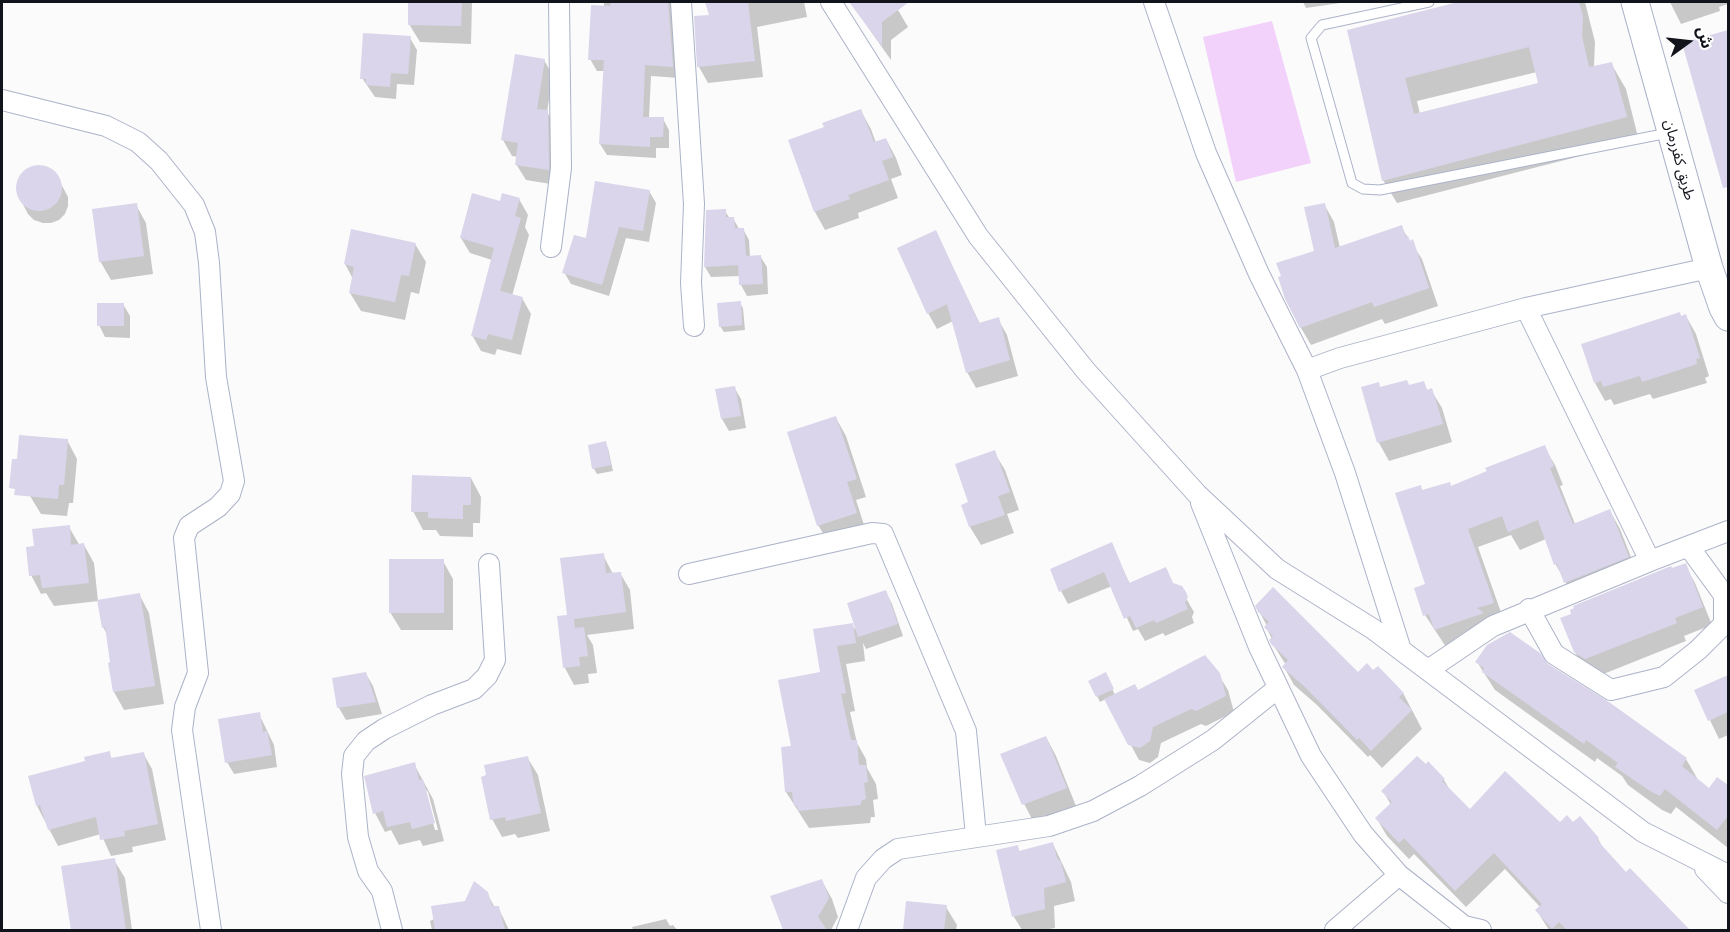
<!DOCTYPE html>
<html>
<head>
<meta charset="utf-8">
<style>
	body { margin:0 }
	#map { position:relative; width:1730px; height:932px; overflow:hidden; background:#fbfbfb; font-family:"PT Serif","Noto Sans Arabic",serif }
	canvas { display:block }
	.frame { position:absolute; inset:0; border:3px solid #12141c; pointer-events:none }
	.north { position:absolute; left:1658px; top:12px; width:60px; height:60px; -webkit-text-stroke:4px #fff; paint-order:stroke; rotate:75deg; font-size:16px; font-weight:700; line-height:24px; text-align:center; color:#12141c }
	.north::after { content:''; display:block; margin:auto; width:21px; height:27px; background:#12141c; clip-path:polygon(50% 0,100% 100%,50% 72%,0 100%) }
</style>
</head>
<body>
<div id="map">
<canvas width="1730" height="932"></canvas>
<div class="frame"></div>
<div class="north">ش</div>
</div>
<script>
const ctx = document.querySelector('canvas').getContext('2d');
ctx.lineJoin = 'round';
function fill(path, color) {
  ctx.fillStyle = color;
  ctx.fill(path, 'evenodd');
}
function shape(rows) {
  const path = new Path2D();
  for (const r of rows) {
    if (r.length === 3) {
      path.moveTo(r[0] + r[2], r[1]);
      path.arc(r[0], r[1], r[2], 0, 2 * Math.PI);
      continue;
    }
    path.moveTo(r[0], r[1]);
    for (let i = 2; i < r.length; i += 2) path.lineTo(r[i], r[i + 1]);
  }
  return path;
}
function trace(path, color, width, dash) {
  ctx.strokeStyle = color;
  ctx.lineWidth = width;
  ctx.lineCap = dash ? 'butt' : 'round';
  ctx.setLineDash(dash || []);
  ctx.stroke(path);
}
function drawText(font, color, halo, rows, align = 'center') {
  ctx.font = font + ' "PT Serif","Noto Sans Arabic",serif';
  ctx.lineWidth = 6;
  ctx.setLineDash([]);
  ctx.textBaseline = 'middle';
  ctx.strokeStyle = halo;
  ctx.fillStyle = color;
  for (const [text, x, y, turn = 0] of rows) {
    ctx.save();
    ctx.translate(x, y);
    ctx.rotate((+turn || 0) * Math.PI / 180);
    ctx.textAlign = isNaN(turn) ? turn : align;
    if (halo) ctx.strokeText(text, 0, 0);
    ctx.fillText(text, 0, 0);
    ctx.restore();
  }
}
fill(shape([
	[1272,21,1311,163,1236,182,1203,37]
]), '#f2d2fa');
fill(shape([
	[410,2,472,2,471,44,420,42,409,24],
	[604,2,669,2,673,8,679,78,651,76,649,118,663,119,669,130,669,148,656,148,656,158,607,155,600,144,604,71,597,71,590,59,604,8],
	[707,2,804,2,807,17,757,27,763,77,708,83,699,67,696,17,711,16],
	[850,2,891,2,898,10,908,27,891,40,891,60],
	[1303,2,1347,2,1306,8],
	[1464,2,1585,2,1595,42,1594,66,1612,65,1626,89,1639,141,1397,203,1383,180,1348,31],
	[1537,72,1540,84,1420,114,1417,101],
	[1670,2,1728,2,1728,4,1719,7,1720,11,1681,24],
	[1728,31,1728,173,1726,173,1683,44],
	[410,38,417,50,414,85,397,84,396,99,375,97,362,78],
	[544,60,553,76,547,112,557,128,557,185,526,180,516,164,518,157,512,156,503,140],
	[861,111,871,129,876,143,886,139,896,158,902,175,891,179,898,198,858,213,859,218,825,230,815,212,826,128],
	[35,167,43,167,51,170,57,176,68,197,68,206,65,214,59,220,51,223,43,223,34,220,28,214,17,193,17,184,21,176,27,170],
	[649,191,656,203,649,242,626,238,609,296,571,284,564,272,587,240],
	[519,199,528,215,525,227,529,235,512,296,522,298,531,314,521,355,497,349,495,355,481,351,472,335,492,260,470,253,461,238,501,203],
	[1324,204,1334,222,1340,248,1401,227,1422,259,1438,306,1385,324,1382,319,1311,345,1301,328],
	[136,205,146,223,153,274,111,280,100,261],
	[725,211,730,219,733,218,739,229,743,229,749,240,750,257,760,256,767,267,768,294,747,296,741,285,740,276,711,277,705,267],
	[936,232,980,324,998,319,1007,335,1018,376,976,388,967,372,953,321,937,329,928,313],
	[415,244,426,262,419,294,411,292,405,320,361,311,350,293,353,279,345,264],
	[740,303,743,308,745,330,724,332,720,326],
	[123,304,130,316,130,338,105,337,99,325],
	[1686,316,1696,334,1709,376,1705,378,1707,383,1653,399,1650,394,1614,405,1611,399,1605,401,1595,383,1681,318],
	[1423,383,1428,391,1431,390,1442,408,1452,442,1389,461,1379,443,1362,388,1409,387],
	[734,387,741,399,746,428,729,431,722,419,717,390],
	[836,418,846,436,866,497,856,500,866,531,829,543,818,525],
	[67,440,77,459,73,503,69,503,67,516,41,514,30,496],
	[605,443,608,448,613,471,597,474,594,469,589,446],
	[1544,447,1555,465,1563,485,1560,486,1575,524,1610,511,1620,529,1638,575,1576,601,1556,565,1546,539,1520,550,1511,535,1478,547,1504,621,1446,647,1425,615,1427,585,1423,492,1451,487],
	[994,452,1005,470,1019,510,1007,514,1014,533,981,545,970,527,963,506,970,503],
	[471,478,481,497,480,523,473,523,473,537,440,536,436,530,423,530,413,511],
	[69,527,80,546,84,545,94,563,98,601,139,594,149,613,164,704,124,710,114,692,107,634,103,627,99,601,54,606,46,593,41,594,31,575,36,547],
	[1111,544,1130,584,1165,569,1174,585,1180,588,1194,612,1192,617,1194,623,1165,636,1163,633,1145,641,1138,629,1133,631,1112,586,1068,604,1061,591],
	[603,555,613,574,620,573,630,590,634,629,587,635,593,645,597,673,588,674,589,683,574,685,565,668,558,617,569,616],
	[443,561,453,579,453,630,401,630,390,612],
	[1685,565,1695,583,1712,625,1684,636,1686,641,1596,677,1586,671,1575,652],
	[886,592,892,604,903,636,866,649,863,643,865,661,846,664,855,711,850,712,857,743,866,759,867,768,876,784,878,799,873,800,875,817,871,817,870,823,809,828,786,792,793,747,822,673,815,630,852,625,857,631],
	[1259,611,1358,674,1403,693,1422,729,1382,768,1370,755,1368,757,1317,705,1294,685,1284,667,1286,665,1272,643,1272,639,1266,627,1267,626],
	[1477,662,1547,665,1686,759,1697,778,1696,779,1709,791,1718,779,1728,787,1728,848,1676,807,1671,814,1662,810,1628,785,1622,776,1597,758,1595,762,1495,690],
	[366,674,373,686,382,714,346,720,339,708,334,679],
	[1218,674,1228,690,1234,712,1206,726,1201,724,1161,743,1158,757,1150,763,1139,760,1106,699,1100,702,1090,681,1108,680,1115,695,1138,692],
	[1728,677,1728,735,1719,739,1696,691],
	[259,714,274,745,277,767,234,774,227,762],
	[1046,737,1056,756,1076,806,1034,823,1018,792],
	[109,753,112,759,143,753,152,769,166,840,132,847,133,852,111,856,101,834,58,846,37,806,87,762],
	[527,757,538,775,550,831,518,838,515,834,502,837,492,819],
	[414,764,433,799,444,841,423,846,420,840,399,845,391,830,385,832,375,813],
	[424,788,428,792,438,830,435,830],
	[1444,780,1451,792,1470,811,1573,824,1598,839,1606,853,1626,874,1630,870,1688,930,1549,930,1537,911,1540,907,1505,869,1466,907,1414,854,1409,859,1387,836,1377,819,1391,805,1383,791],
	[1053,844,1071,882,1075,901,1054,906,1055,928,1043,930,1022,930,1014,917,998,851,1017,847,1020,852],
	[114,860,125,878,132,930,72,930,63,867],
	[822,881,832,899,838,917,831,930,785,930,772,897],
	[487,893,495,908,498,907,509,930,432,930,430,921],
	[908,903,946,907,957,925,956,930,905,930],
	[666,919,670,926,673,925,677,930,633,930,632,927]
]), '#0003');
fill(shape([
	[408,2,462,2,461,26,408,25],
	[611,2,668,2,673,67,645,65,643,117,664,117,663,137,650,137,650,147,599,144,604,60,588,60,591,5,610,6],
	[705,2,748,2,755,61,697,67,694,16,709,15],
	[849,2,909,2,882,22,882,46],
	[1458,2,1579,2,1583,17,1582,36,1589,67,1612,62,1627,117,1382,181,1347,30],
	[1529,47,1538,83,1414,114,1405,78],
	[1728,30,1728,187,1723,188,1682,43],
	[363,33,411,36,408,74,391,73,390,87,366,85,366,79,360,79],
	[515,54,545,59,537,109,548,110,549,170,515,165,518,143,501,140],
	[861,109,874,142,886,138,893,157,882,161,889,180,848,195,850,199,814,212,788,140,824,127,822,123],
	[39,188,23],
	[595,181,650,190,643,231,619,227,602,285,562,273,574,235,586,238],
	[472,193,500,201,502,193,520,198,515,216,521,218,500,291,523,297,512,340,488,334,486,340,471,336,494,248,460,238],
	[137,203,144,256,99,262,92,209],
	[1325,203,1335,248,1402,225,1406,237,1408,236,1410,241,1413,239,1429,288,1374,307,1372,302,1300,328,1285,299,1278,277,1281,276,1276,263,1314,251,1304,207],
	[726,209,726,217,734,217,735,228,744,228,746,256,761,255,763,284,739,285,738,265,704,267,706,210],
	[351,229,416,243,409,276,401,275,395,302,349,293,354,267,344,264],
	[936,230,979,323,999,317,1010,360,966,373,947,304,927,314,897,248],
	[741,301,742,325,719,327,717,303],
	[97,303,124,303,124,326,97,326],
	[1680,312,1681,316,1686,314,1700,358,1696,359,1697,364,1642,382,1640,376,1603,387,1601,381,1594,383,1581,344],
	[1407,380,1409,385,1424,381,1427,390,1432,388,1443,424,1377,443,1361,387,1379,382,1380,387],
	[735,386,741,416,721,419,715,389],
	[836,416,857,479,847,482,857,513,817,526,787,432],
	[19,435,68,439,64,485,59,485,58,499,14,495,15,489,9,488,12,459,17,459],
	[606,441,611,465,592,469,588,445],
	[1545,445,1554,466,1550,468,1573,524,1610,509,1629,557,1564,583,1557,564,1554,565,1538,520,1508,532,1502,516,1468,529,1494,603,1477,608,1484,613,1434,630,1429,614,1423,616,1414,588,1425,584,1395,493,1421,485,1422,490,1450,482,1451,486,1487,471,1485,468],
	[995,450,1010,492,998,496,1005,515,969,527,961,505,968,502,955,464],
	[412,475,471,477,471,505,463,505,463,519,428,518,428,512,411,512],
	[70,525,71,545,84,543,89,583,42,588,40,575,29,576,26,547,34,546,32,529],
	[1112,542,1129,583,1166,567,1173,583,1182,586,1186,592,1188,597,1185,603,1188,609,1156,623,1154,620,1136,628,1130,616,1124,619,1104,572,1059,592,1050,569],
	[604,553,606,573,621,572,626,612,574,619,575,628,584,627,588,656,579,657,580,666,563,668,557,616,567,615,560,558],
	[389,559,444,559,444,613,389,613],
	[1686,563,1703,607,1675,618,1677,623,1585,659,1574,652,1560,618,1571,614,1570,610,1574,608,1573,606,1671,566,1672,568],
	[1273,587,1358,672,1367,663,1373,670,1378,666,1404,693,1399,697,1412,710,1371,751,1359,738,1357,740,1305,687,1282,667,1288,660,1271,644,1269,640,1273,636,1264,627,1269,622,1258,612,1255,606],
	[886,590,898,624,858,637,847,603],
	[140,593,155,686,113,692,108,663,110,662,105,627,102,628,97,600],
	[853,623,856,643,837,646,846,693,841,694,851,740,857,740,859,765,866,765,868,782,864,783,866,799,862,800,860,805,798,811,797,806,794,806,792,792,785,792,781,747,791,746,778,680,820,672,813,629],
	[1510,632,1540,653,1548,664,1609,702,1687,758,1682,766,1709,788,1717,777,1728,785,1728,816,1717,830,1665,789,1660,796,1650,791,1615,767,1618,763,1586,740,1584,744,1482,672,1484,668,1475,662,1487,645],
	[1205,655,1220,673,1226,696,1196,711,1191,709,1153,727,1150,741,1140,748,1128,745,1104,699,1135,684,1138,690],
	[366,672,376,702,337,708,332,678],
	[1106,672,1114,689,1096,697,1088,681],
	[1728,675,1728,712,1708,721,1694,690],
	[260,712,263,732,267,731,272,755,225,763,218,719],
	[1046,736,1067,788,1022,805,1000,754],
	[110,751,111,758,144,752,158,824,124,831,125,836,100,840,96,817,48,830,40,805,36,806,28,776,85,761,84,757],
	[528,756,541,813,506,821,505,817,490,820,481,777,486,775,484,765],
	[1417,756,1426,764,1428,761,1445,779,1442,781,1470,809,1505,771,1560,822,1567,815,1573,822,1580,816,1599,838,1597,840,1626,872,1630,868,1690,930,1567,930,1559,922,1552,929,1535,910,1542,904,1494,853,1455,891,1404,838,1399,843,1375,818,1392,802,1381,791],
	[415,762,419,780,423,779,435,823,412,829,410,822,387,827,383,811,373,814,364,776],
	[1053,842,1057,858,1061,862,1066,882,1044,888,1045,909,1012,917,996,850,1018,845,1019,851],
	[115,858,126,930,71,930,61,866],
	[822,879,829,898,818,917,827,930,783,930,770,896],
	[474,881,488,892,492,906,499,906,505,930,435,930,431,906,465,901],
	[906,901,947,905,944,930,903,930]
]), '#dad5eb');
const lane = shape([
	[1429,2,1322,25,1311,38,1352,183,1363,189,1380,190,1668,133]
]);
const street = shape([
	[681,2,694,204,691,283,694,326],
	[831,2,978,236,1086,371,1197,494,1277,569,1373,629,1643,832,1728,875],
	[1154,2,1206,153,1259,274,1307,370],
	[2,100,106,126,138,142,159,161,194,205,205,232,209,263,216,377,234,481,230,494,218,507,189,526,184,538,198,673,185,707,182,730,211,930],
	[551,247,561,168,559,2],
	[1526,308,1650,561],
	[1201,503,1259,647,1311,756,1363,834,1399,875,1464,926,1481,930],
	[689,574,872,533,883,534,966,731,976,836],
	[1529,609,1554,654,1611,690,1664,677,1698,650,1724,624,1724,595,1689,547],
	[1401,650,1345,473,1307,370,1340,358,1526,308,1709,268],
	[1428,670,1493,626,1650,561,1728,531],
	[1705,869,1728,893],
	[392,930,382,891,368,871,358,837,352,774,354,756,366,741,384,729,432,705,474,689,487,676,495,660,489,564],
	[847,930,866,878,883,859,898,849,1049,826,1093,811,1140,786,1213,740,1278,688],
	[1335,930,1399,875]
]);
const secondary = shape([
	[1635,2,1709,268,1723,308,1728,317]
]);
trace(lane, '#acb3c8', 11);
trace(street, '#acb3c8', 22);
trace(secondary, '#acb3c8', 29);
trace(lane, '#fff', 9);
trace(street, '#fff', 20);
trace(secondary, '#fff', 27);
drawText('15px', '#12141c', '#fff', [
	["طريق كفررمان",1679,160,75]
]);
</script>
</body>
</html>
